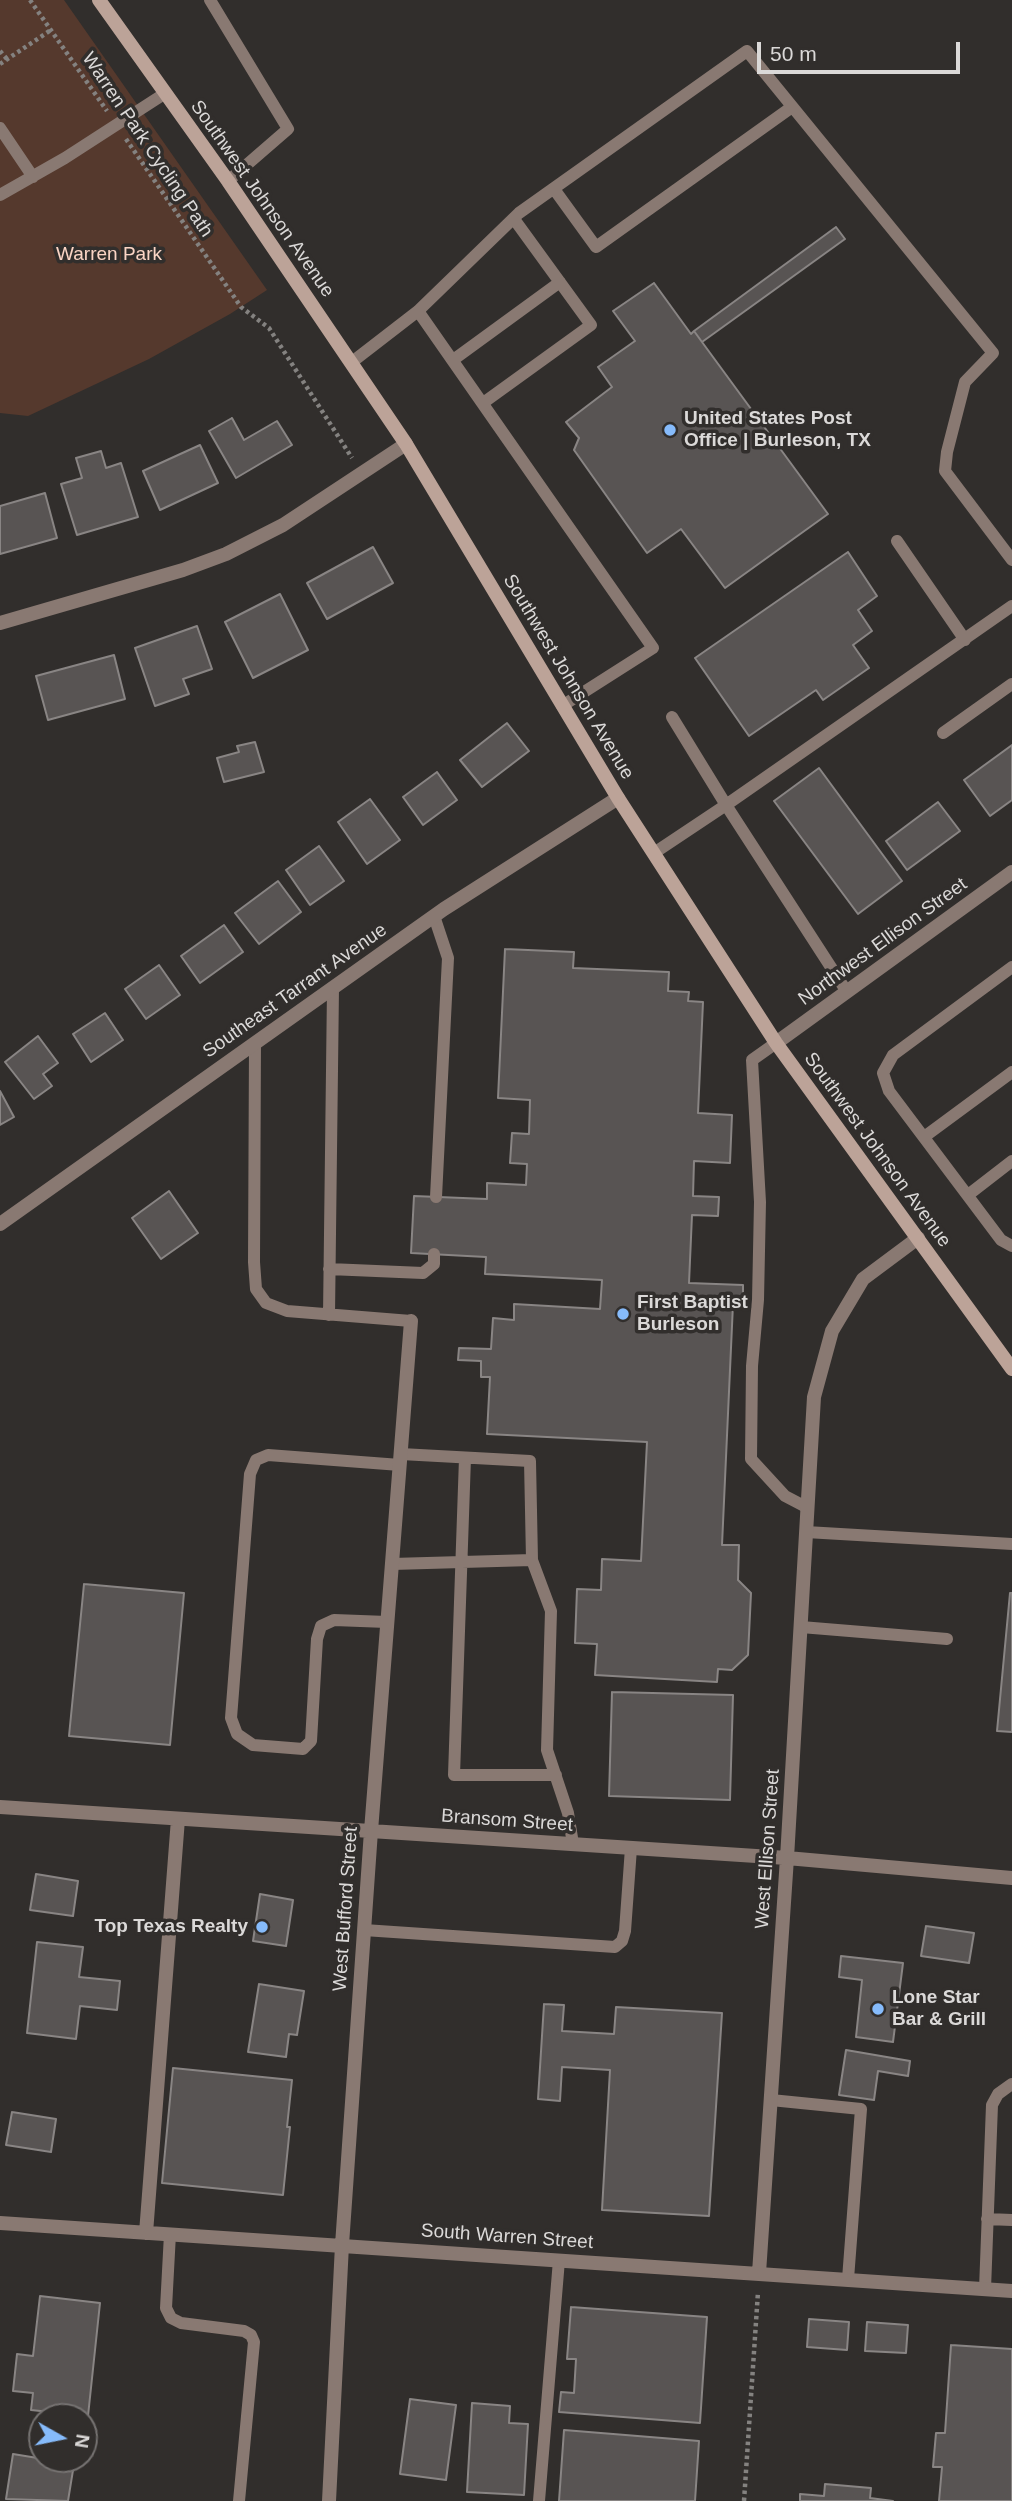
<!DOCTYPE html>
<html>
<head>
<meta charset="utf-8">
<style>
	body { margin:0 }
	#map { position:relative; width:1012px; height:2501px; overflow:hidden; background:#312e2c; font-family:Arial,sans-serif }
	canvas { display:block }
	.north { position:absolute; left:28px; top:2403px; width:70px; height:70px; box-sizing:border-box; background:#312e2c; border:2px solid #757271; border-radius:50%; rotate:99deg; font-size:19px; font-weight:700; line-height:28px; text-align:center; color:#dbd9d8 }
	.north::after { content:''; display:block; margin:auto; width:24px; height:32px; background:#86bbfb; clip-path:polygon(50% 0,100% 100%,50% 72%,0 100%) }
	.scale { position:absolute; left:757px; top:42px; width:203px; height:32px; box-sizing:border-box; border:4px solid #dbd9d8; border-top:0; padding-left:9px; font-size:21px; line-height:24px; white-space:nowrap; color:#dbd9d8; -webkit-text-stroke:5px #312e2c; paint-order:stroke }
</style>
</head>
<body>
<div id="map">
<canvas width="1012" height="2501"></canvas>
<div class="north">N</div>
<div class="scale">50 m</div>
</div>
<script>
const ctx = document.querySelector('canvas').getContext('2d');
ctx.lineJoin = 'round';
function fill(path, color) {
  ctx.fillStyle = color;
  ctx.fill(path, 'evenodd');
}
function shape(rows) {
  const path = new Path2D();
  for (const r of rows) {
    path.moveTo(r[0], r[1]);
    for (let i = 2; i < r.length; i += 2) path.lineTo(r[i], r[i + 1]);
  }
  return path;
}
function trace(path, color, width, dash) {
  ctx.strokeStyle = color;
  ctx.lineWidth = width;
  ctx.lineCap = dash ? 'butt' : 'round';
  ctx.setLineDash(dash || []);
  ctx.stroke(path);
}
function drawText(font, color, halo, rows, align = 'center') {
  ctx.font = font + ' Arial,sans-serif';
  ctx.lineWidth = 7;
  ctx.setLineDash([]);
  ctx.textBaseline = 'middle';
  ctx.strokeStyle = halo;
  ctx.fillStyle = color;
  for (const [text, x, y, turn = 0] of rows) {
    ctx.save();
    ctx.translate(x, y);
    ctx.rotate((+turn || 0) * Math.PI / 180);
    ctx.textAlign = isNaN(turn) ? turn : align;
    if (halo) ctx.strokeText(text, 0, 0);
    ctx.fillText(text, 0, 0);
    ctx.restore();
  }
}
fill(shape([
	[0,0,64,0,267,290,230,314,149,359,28,416,0,413]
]), '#55392d');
const building = shape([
	[836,227,845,239,702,342,694,331,836,227],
	[654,283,691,334,694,331,702,342,828,514,725,588,681,529,647,553,574,450,579,438,566,422,612,387,598,367,635,341,613,311,654,283],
	[232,418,244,440,277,421,292,445,236,478,209,431,232,418],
	[200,445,218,483,160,510,143,471,200,445],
	[101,451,106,468,121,463,138,517,77,535,61,484,82,478,76,458,101,451],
	[45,493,57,538,0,554,0,506,45,493],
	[373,547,393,583,327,619,307,583,373,547],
	[848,552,877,596,858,610,872,631,853,645,869,668,823,700,816,690,749,736,695,658,848,552],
	[280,594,308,650,253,678,225,622,280,594],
	[197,626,212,669,183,679,189,694,155,706,135,648,197,626],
	[114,655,125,699,48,720,36,676,114,655],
	[507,723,529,751,482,787,460,760,507,723],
	[255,742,264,772,224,782,217,758,239,752,237,746,255,742],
	[1012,745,1012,800,990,816,964,780,1012,745],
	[819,768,902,881,858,914,774,801,819,768],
	[437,772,457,800,423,825,403,797,437,772],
	[370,799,400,840,367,864,338,822,370,799],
	[938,802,960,831,907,870,886,841,938,802],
	[319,846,344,881,310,905,286,870,319,846],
	[278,881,301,912,259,944,235,913,278,881],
	[224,925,243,952,200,983,181,956,224,925],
	[505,949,574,952,573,968,669,972,668,991,689,992,688,1001,703,1002,698,1113,732,1115,730,1163,694,1161,693,1196,719,1197,718,1216,692,1215,689,1283,743,1285,743,1304,733,1304,722,1545,739,1545,738,1580,751,1593,748,1655,732,1670,718,1669,717,1682,595,1675,597,1644,575,1643,577,1589,601,1590,602,1559,641,1561,647,1442,487,1434,490,1377,481,1377,481,1361,458,1360,459,1348,491,1349,493,1318,514,1320,514,1304,600,1309,602,1280,485,1274,486,1257,411,1253,414,1196,487,1199,487,1183,526,1185,527,1164,510,1163,512,1133,529,1134,530,1100,498,1098,505,949],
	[159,965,180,995,146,1019,125,989,159,965],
	[105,1013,123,1040,91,1062,73,1034,105,1013],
	[38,1036,58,1063,43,1074,52,1086,34,1099,5,1062,38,1036],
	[0,1091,14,1117,0,1125,0,1091],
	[169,1191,198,1233,161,1259,132,1218,169,1191],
	[84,1584,184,1593,170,1745,69,1736,84,1584],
	[1010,1593,1012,1593,1012,1732,997,1731,1010,1593],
	[612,1692,733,1695,730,1800,609,1796,612,1692],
	[36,1874,78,1881,73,1916,30,1910,36,1874],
	[260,1894,293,1900,286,1946,253,1941,260,1894],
	[926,1926,974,1933,969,1963,921,1956,926,1926],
	[37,1942,83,1947,79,1977,120,1981,117,2010,80,2006,76,2039,27,2033,37,1942],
	[841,1956,903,1963,893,2042,856,2037,862,1980,839,1977,841,1956],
	[259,1984,304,1991,297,2035,289,2034,286,2057,248,2052,259,1984],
	[544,2004,564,2005,562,2031,614,2034,616,2007,722,2013,709,2216,602,2210,610,2070,562,2067,560,2101,538,2099,544,2004],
	[846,2050,910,2061,908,2076,878,2071,874,2100,839,2095,846,2050],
	[173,2068,292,2080,287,2127,290,2127,283,2195,162,2183,173,2068],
	[12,2112,56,2119,51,2152,6,2145,12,2112],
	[40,2296,100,2303,88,2416,31,2410,33,2393,13,2391,17,2354,33,2356,40,2296],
	[571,2307,707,2317,700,2423,559,2412,561,2392,574,2393,576,2359,567,2359,571,2307],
	[809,2319,849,2322,847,2350,807,2347,809,2319],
	[867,2322,908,2325,906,2353,865,2351,867,2322],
	[951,2345,1012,2349,1012,2501,939,2501,942,2467,933,2467,936,2433,945,2433,951,2345],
	[410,2399,456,2405,446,2480,400,2474,410,2399],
	[472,2403,510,2406,509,2423,528,2424,524,2495,467,2492,472,2403],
	[564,2430,699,2441,695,2501,559,2501,564,2430],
	[13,2454,74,2464,68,2501,6,2499,13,2454],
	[825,2484,871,2488,870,2498,893,2501,800,2501,800,2494,824,2496,825,2484]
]);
fill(building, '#585453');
trace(building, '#898584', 2);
trace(shape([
	[30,0,107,111],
	[0,51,7,59],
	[0,64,51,30],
	[126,139,241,307,269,328,352,458],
	[744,2501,758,2292]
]), '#848280', 4.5, [3.5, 3.5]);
trace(shape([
	[210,0,288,129,228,181],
	[0,128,33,177],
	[554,189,596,247,792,107],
	[0,195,65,158,164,94],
	[418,311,653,648,562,706],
	[453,360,560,282],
	[352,362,418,311,519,213,747,51,993,353,965,382,947,452,945,471,1012,560],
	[483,403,591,325,514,219],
	[897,541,965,640],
	[672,717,726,805,1012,606],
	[943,733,1012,684],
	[654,853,726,805,847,992],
	[434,916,448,958,436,1197],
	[1012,967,893,1055,883,1073,889,1091,1001,1240,1012,1246],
	[255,1043,254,1262,256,1289,266,1303,287,1311,411,1321],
	[776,1043,752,1060,760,1202,758,1300,752,1366,751,1459,785,1496,808,1508],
	[924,1137,1012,1072],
	[968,1195,1012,1161],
	[329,1269,423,1273,434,1264,434,1254],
	[329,1315,333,988],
	[401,1454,530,1461,532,1560,551,1611,547,1750,568,1813,573,1844],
	[465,1458,454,1775,556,1775],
	[806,1532,1012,1544],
	[392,1564,532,1560],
	[387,1622,334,1620,321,1626,317,1639,311,1741,303,1749,253,1745,237,1734,231,1718,250,1474,256,1460,268,1455,400,1465],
	[801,1627,947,1639],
	[364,1930,615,1947,622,1941,625,1931,631,1848],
	[771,2100,861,2109,848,2279],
	[987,2219,1012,2220],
	[170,2234,166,2308,171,2318,181,2323,244,2331,251,2335,254,2342,239,2501],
	[985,2289,992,2105,998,2094,1012,2084],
	[539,2501,559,2260]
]), '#897972', 12);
trace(shape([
	[0,623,183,570,226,554,283,525,406,444],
	[776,1043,1012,872],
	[0,1224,444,909,618,798],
	[0,1807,787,1858,1012,1878],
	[0,2223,1012,2291],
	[146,2233,178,1819],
	[759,2273,787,1858,814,1397,832,1331,863,1279,918,1238],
	[329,2501,342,2245,371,1831,411,1321]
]), '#897972', 14);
trace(shape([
	[99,0,228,181,406,444,618,798,776,1043,1012,1369]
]), '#bca398', 14);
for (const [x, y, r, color] of [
	[670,430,7,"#86bbfb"],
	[623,1314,7,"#86bbfb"],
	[262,1927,7,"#86bbfb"],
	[878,2009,7,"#86bbfb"]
]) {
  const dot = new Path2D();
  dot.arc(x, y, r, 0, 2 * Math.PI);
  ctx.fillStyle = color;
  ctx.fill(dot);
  trace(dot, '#312e2c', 2.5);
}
drawText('19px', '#dbd9d8', '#312e2c', [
	["Warren Park Cycling Path",147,145,56],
	["Southwest Johnson Avenue",262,199,55],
	["Southwest Johnson Avenue",568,677,59],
	["Northwest Ellison Street",883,942,-36],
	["Southeast Tarrant Avenue",295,991,-35],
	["Southwest Johnson Avenue",877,1150,54],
	["Bransom Street",507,1821,4],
	["West Ellison Street",768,1849,-86],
	["West Bufford Street",346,1909,-86],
	["South Warren Street",507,2237,4]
]);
drawText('19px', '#fbd5c5', '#312e2c', [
	["Warren Park",109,255]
]);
drawText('bold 19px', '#dbd9d8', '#312e2c', [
	["United States Post",684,419],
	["Office | Burleson, TX",684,441],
	["First Baptist",637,1303],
	["Burleson",637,1325],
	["Top Texas Realty",248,1927,"right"],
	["Lone Star",892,1998],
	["Bar & Grill",892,2020]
], 'left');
</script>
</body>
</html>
